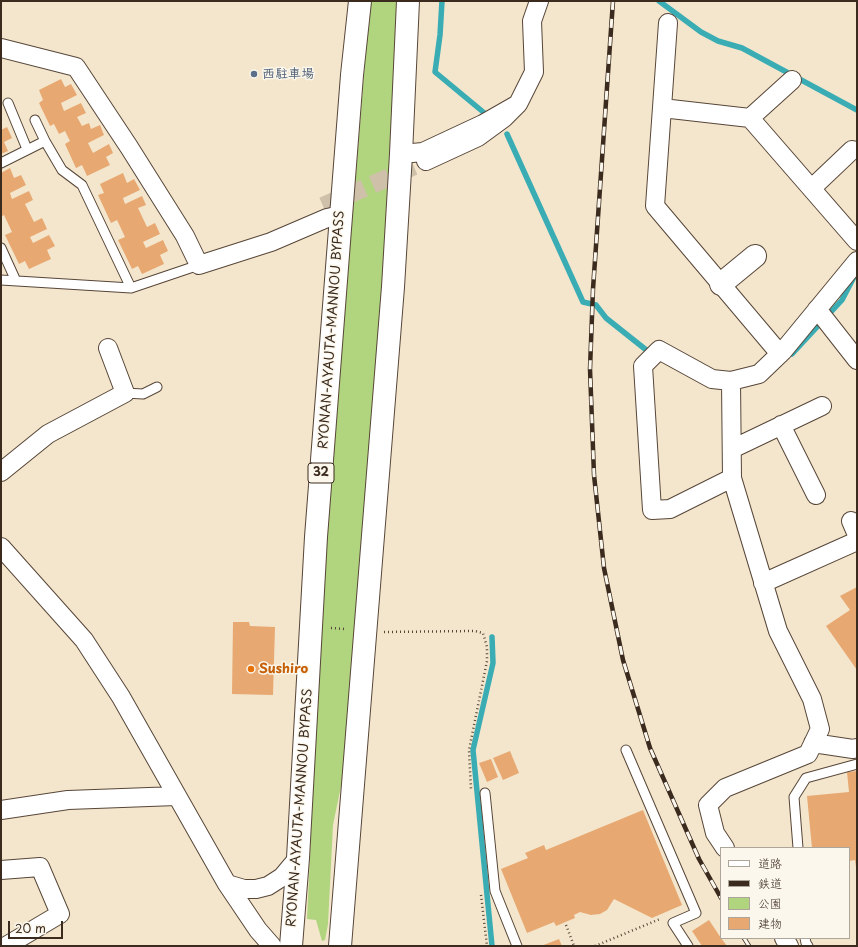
<!DOCTYPE html>
<html>
<head>
<meta charset="utf-8">
<style>
	body { margin:0 }
	#map { position:relative; width:858px; height:947px; overflow:hidden; background:#f3e6cc; font-family:"Playpen Sans","Klee One",sans-serif }
	canvas { display:block }
	.frame { position:absolute; inset:0; border:2px solid #3b2a1e; pointer-events:none }
	.legend { position:absolute; left:720px; top:847px; width:130px; height:92px; box-sizing:border-box; background:#fbf7ec; border:1px solid #aea59a; margin:0; padding:5px 7px; list-style:none; font-size:12px; color:#3b2a1e }
	.legend li { display:flex; align-items:center; gap:8px; height:20px }
	.legend b { width:20px; border:1px solid #aea59a }
	.scale { position:absolute; left:8px; top:921px; width:55px; height:18px; box-sizing:border-box; border:2px solid #3b2a1e; border-top:0; padding-left:5px; font-size:12px; line-height:14px; white-space:nowrap; color:#3b2a1e; -webkit-text-stroke:3px #fbf7ec; paint-order:stroke }
</style>
</head>
<body>
<div id="map">
<canvas width="858" height="947"></canvas>
<div class="frame"></div>
<ul class="legend">
<li><b style="height:5px;background:#fff"></b>道路</li>
<li><b style="height:5px;background:#3b2a1e"></b>鉄道</li>
<li><b style="height:11px;background:#b0d57e"></b>公園</li>
<li><b style="height:11px;background:#e8a872"></b>建物</li>
</ul>
<div class="scale">20 m</div>
</div>
<script>
const ctx = document.querySelector('canvas').getContext('2d');
ctx.lineJoin = 'round';
function fill(path, color) {
  ctx.fillStyle = color;
  ctx.fill(path, 'evenodd');
}
function shape(rows) {
  const path = new Path2D();
  for (const r of rows) {
    path.moveTo(r[0], r[1]);
    for (let i = 2; i < r.length; i += 2) path.lineTo(r[i], r[i + 1]);
  }
  return path;
}
function trace(path, color, width, dash) {
  ctx.strokeStyle = color;
  ctx.lineWidth = width;
  ctx.lineCap = dash ? 'butt' : 'round';
  ctx.setLineDash(dash || []);
  ctx.stroke(path);
}
function drawText(font, color, halo, rows, align = 'center') {
  ctx.font = font + ' "Playpen Sans","Klee One",sans-serif';
  ctx.lineWidth = 3;
  ctx.setLineDash([]);
  ctx.textBaseline = 'middle';
  ctx.strokeStyle = halo;
  ctx.fillStyle = color;
  for (const [text, x, y, turn = 0] of rows) {
    ctx.save();
    ctx.translate(x, y);
    ctx.rotate((+turn || 0) * Math.PI / 180);
    ctx.textAlign = isNaN(turn) ? turn : align;
    if (halo) ctx.strokeText(text, 0, 0);
    ctx.fillText(text, 0, 0);
    ctx.restore();
  }
}
fill(shape([
	[370,1,399,1,393,139,349,747,333,825,328,924,325,940,322,941,316,920,307,919,323,580]
]), '#b0d57e');
trace(shape([
	[442,1,440,35,435,72,488,116],
	[659,1,701,32,718,41,742,48,857,110],
	[507,134,583,302,596,305,606,318,645,349,652,353],
	[792,354,842,300,854,277],
	[492,946,473,750,493,663,492,637]
]), '#3aacb4', 5.5);
fill(shape([
	[61,79,65,87,71,84,77,95,61,103,64,111,81,103,86,113,77,117,82,126,89,123,91,129,100,125,104,135,88,143,93,153,109,144,113,153,106,157,110,165,87,176,82,165,76,168,65,144,70,141,65,131,59,134,54,124,50,126,39,103,43,100,39,90],
	[7,127,12,138,4,142,8,151,1,154,1,130],
	[10,168,14,178,21,175,26,185,10,193,12,199,29,191,33,200,25,204,34,222,42,218,47,229,30,237,33,243,49,235,55,246,47,250,51,259,29,269,25,261,19,264,5,235,12,232,4,215,1,217,1,173],
	[123,173,127,183,134,179,140,190,123,198,125,204,142,196,146,205,138,208,147,227,155,223,160,234,143,242,146,248,163,240,168,251,160,255,164,264,142,274,138,266,132,269,118,240,125,237,117,220,111,223,98,195,104,193,100,184],
	[857,587,857,670,826,626,850,610,840,596],
	[233,622,249,622,250,626,275,627,273,695,232,694],
	[510,751,519,773,503,780,493,758],
	[491,759,498,777,487,782,479,763],
	[857,771,857,867,856,867,855,860,849,861,849,848,812,848,807,796,849,792,847,772],
	[643,810,682,905,652,918,614,899,607,910,600,914,591,915,580,912,574,915,575,918,556,926,554,922,527,933,501,869,528,858,525,853,544,845,546,850],
	[709,920,721,938,727,946,702,946,692,931],
	[559,939,562,946,541,946]
]), '#e8a872');
trace(shape([
	[323,206,426,161]
]), '#cec0a9', 18, [18, 9]);
const service = shape([
	[8,103,27,149],
	[35,120,45,141],
	[1,163,45,141,62,170,82,185,131,288],
	[1,248,16,281],
	[1,280,131,288,199,265],
	[125,393,143,394,157,387],
	[626,750,696,913,673,923,688,946],
	[485,793,495,891,517,946],
	[798,848,794,797,806,778,857,764],
	[805,938,806,943,808,946]
]);
const minor = shape([
	[668,23,655,206,780,354],
	[1,48,76,67,129,147,185,236,199,265,271,242,327,218,341,215],
	[518,104,534,72,532,21,539,1],
	[662,108,750,118,857,241],
	[750,118,792,80],
	[401,154,423,152,483,124,518,104,504,118,478,137,426,161],
	[812,188,852,150],
	[817,309,857,360],
	[781,425,816,495],
	[732,449,822,406],
	[1,472,48,434,125,393,108,348],
	[732,478,670,509,652,510,643,366,659,350,712,379,731,381,759,374,783,351,857,261],
	[851,521,857,535],
	[1,547,84,640,121,697,227,884,258,930,272,946],
	[763,583,857,541],
	[813,743,853,749,857,748],
	[1,810,68,800,176,796],
	[725,848,715,833,708,805,725,788,808,754,820,729,812,699,778,631,732,478,731,381],
	[1,870,40,867,60,914,6,946],
	[227,884,244,889,256,889,268,886,282,877,298,858],
	[784,938,789,946]
]);
const tertiary = shape([
	[721,284,755,256]
]);
const trunk = shape([
	[291,946,298,858,316,537,352,75,360,1],
	[340,946,393,287,401,154,408,1]
]);
trace(service, '#574638', 11);
trace(minor, '#574638', 20);
trace(tertiary, '#574638', 24);
trace(trunk, '#574638', 24);
trace(shape([
	[331,628,345,629],
	[384,632,475,631,483,633,487,647,487,661,469,750,471,790],
	[481,895,487,946],
	[566,925,574,946],
	[595,946,660,919]
]), '#574638', 2.5, [1, 3]);
trace(service, '#fff', 9);
trace(minor, '#fff', 18);
trace(tertiary, '#fff', 22);
trace(trunk, '#fff', 22);
const rail = shape([
	[613,1,593,289,590,369,594,475,604,568,623,660,650,748,699,859,721,898],
	[744,938,749,946]
]);
trace(rail, '#3b2a1e', 4.5);
trace(rail, '#fbf7ec', 3, [9]);
for (const [x, y, r, color] of [
	[254,74,4,"#5c6f8a"],
	[251,669,4,"#e8710a"]
]) {
  const dot = new Path2D();
  dot.arc(x, y, r, 0, 2 * Math.PI);
  ctx.fillStyle = color;
  ctx.fill(dot);
  trace(dot, '#fbf7ec', 1.5);
}
for (const [x, y, w] of [
	[321,473,26]
]) {
  const box = new Path2D();
  box.roundRect(x - w / 2, y - 10, w, 20, 3);
  ctx.fillStyle = '#fbf7ec';
  ctx.fill(box);
  trace(box, '#3b2a1e', 1);
}
drawText('bold 12px', '#3b2a1e', null, [
	["32",321,473]
]);
drawText('bold 13px', '#4e5e75', '#fbf7ec', [
	["西駐車場",262,74]
], 'left');
drawText('13px', '#3b2a1e', '#fbf7ec', [
	["RYONAN-AYAUTA-MANNOU BYPASS",332,330,-86],
	["RYONAN-AYAUTA-MANNOU BYPASS",300,808,-86]
]);
drawText('bold 13px', '#c56008', '#fbf7ec', [
	["Sushiro",259,669]
], 'left');
</script>
</body>
</html>
